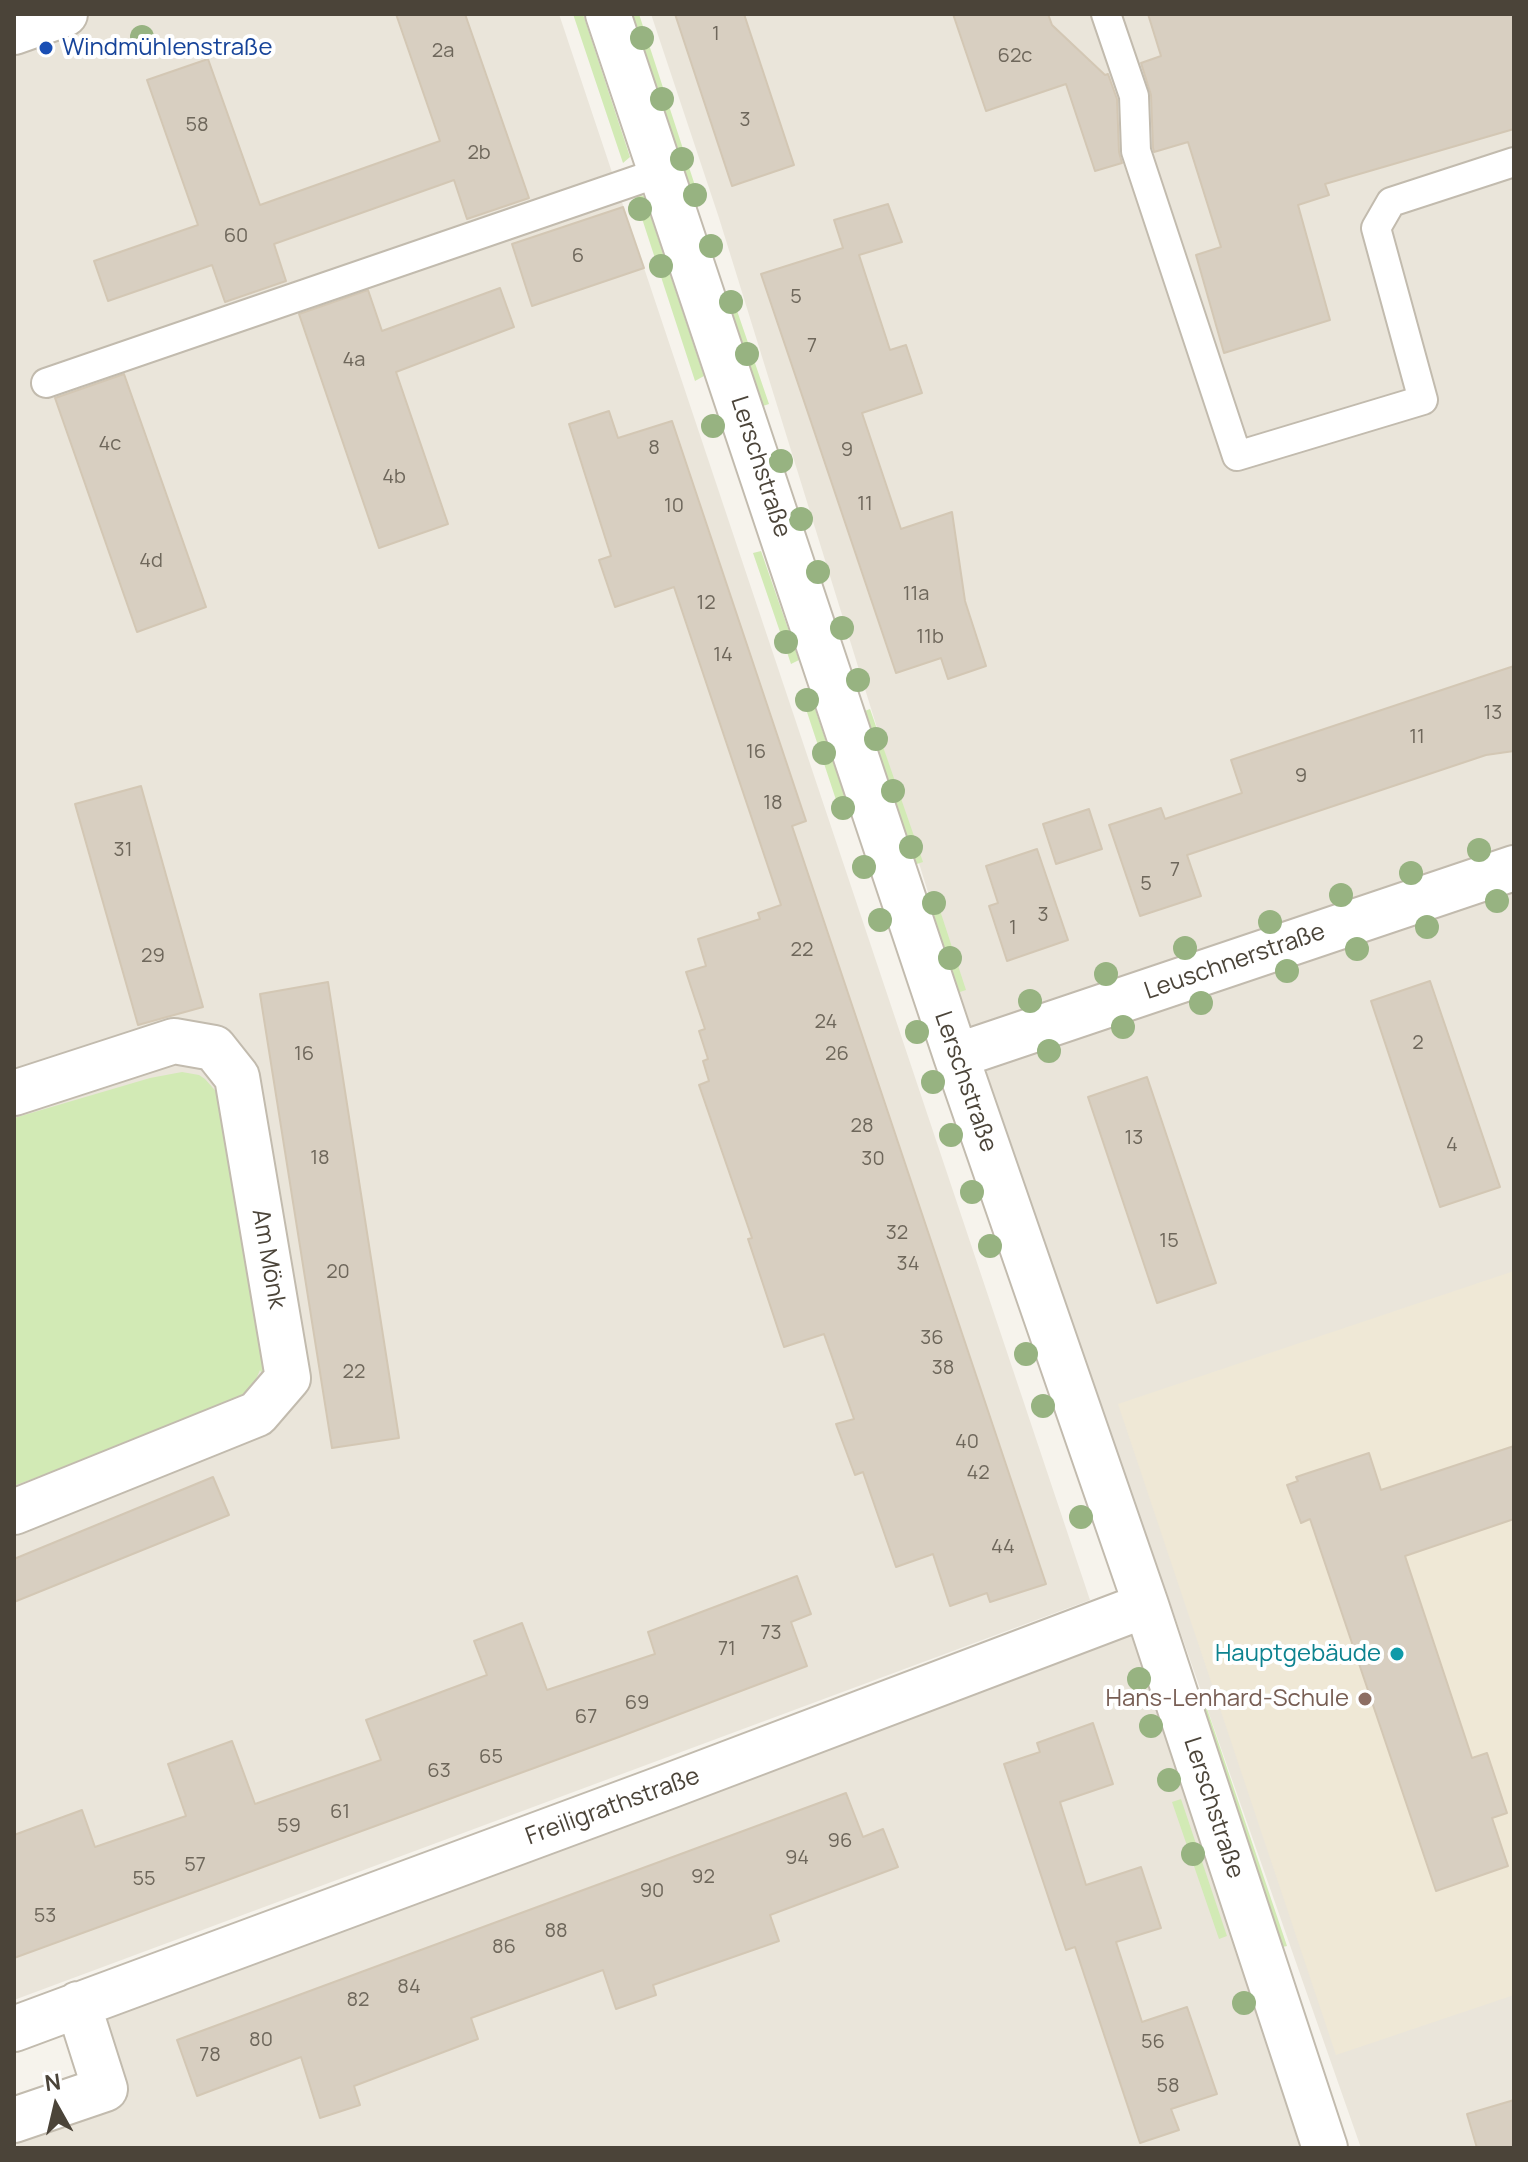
<!DOCTYPE html>
<html>
<head>
<meta charset="utf-8">
<style>
	body { margin:0 }
	#map { position:relative; width:1528px; height:2162px; overflow:hidden; background:#f6f3ec; font-family:Manrope,sans-serif }
	canvas { display:block }
	.frame { position:absolute; inset:0; border:16px solid #4b4439; pointer-events:none }
	.north { position:absolute; left:16px; top:2066px; width:80px; height:80px; -webkit-text-stroke:6px #fff; paint-order:stroke; rotate:352deg; font-size:22px; font-weight:700; line-height:32px; text-align:center; color:#4b4439 }
	.north::after { content:''; display:block; margin:auto; width:28px; height:36px; background:#4b4439; clip-path:polygon(50% 0,100% 100%,50% 72%,0 100%) }
</style>
</head>
<body>
<div id="map">
<canvas width="1528" height="2162"></canvas>
<div class="frame"></div>
<div class="north">N</div>
</div>
<script>
const ctx = document.querySelector('canvas').getContext('2d');
ctx.lineJoin = 'round';
function fill(path, color) {
  ctx.fillStyle = color;
  ctx.fill(path, 'evenodd');
}
function shape(rows) {
  const path = new Path2D();
  for (const r of rows) {
    path.moveTo(r[0], r[1]);
    for (let i = 2; i < r.length; i += 2) path.lineTo(r[i], r[i + 1]);
  }
  return path;
}
function trace(path, color, width, dash) {
  ctx.strokeStyle = color;
  ctx.lineWidth = width;
  ctx.lineCap = dash ? 'butt' : 'round';
  ctx.setLineDash(dash || []);
  ctx.stroke(path);
}
function drawText(font, color, halo, rows, align = 'center') {
  ctx.font = font + ' Manrope,sans-serif';
  ctx.lineWidth = 8;
  ctx.setLineDash([]);
  ctx.textBaseline = 'middle';
  ctx.strokeStyle = halo;
  ctx.fillStyle = color;
  for (const [text, x, y, turn = 0] of rows) {
    ctx.save();
    ctx.translate(x, y);
    ctx.rotate((+turn || 0) * Math.PI / 180);
    ctx.textAlign = isNaN(turn) ? turn : align;
    if (halo) ctx.strokeText(text, 0, 0);
    ctx.fillText(text, 0, 0);
    ctx.restore();
  }
}
fill(shape([
	[14,14,559,14,1090,1600,14,2000],
	[651,14,1514,14,1514,2148,1361,2148,980,1060,719,218],
	[1146,1605,1325,2148,14,2148,14,2120,105,2089,78,2004]
]), '#eae5da');
fill(shape([
	[1514,1271,1514,1995,1336,2055,1118,1404]
]), '#efe8d6');
fill(shape([
	[573,14,583,14,630,157,623,163],
	[628,14,639,14,701,204,693,205],
	[634,194,644,196,704,376,695,381],
	[732,296,769,404,760,407,733,325],
	[761,551,799,660,791,664,753,553],
	[810,694,851,815,842,818,802,697],
	[870,709,923,862,914,865,862,712],
	[934,892,966,990,957,993,924,895],
	[182,1072,199,1075,205,1079,220,1096,264,1358,263,1375,260,1370,254,1384,242,1399,232,1405,16,1485,14,1489,14,1118,150,1078],
	[1202,1694,1287,1946,1278,1948,1192,1698],
	[1181,1799,1227,1936,1219,1939,1172,1802]
]), '#d2eab5');
const building = shape([
	[396,14,465,14,529,198,467,219,454,180,274,244,286,281,225,302,212,265,108,301,94,261,198,225,147,80,208,59,260,205,440,141,396,14],
	[675,14,744,14,794,165,732,186,675,14],
	[953,14,1048,14,1052,25,1105,75,1108,74,1117,99,1119,152,1122,163,1095,171,1066,84,986,111,953,14],
	[1148,14,1514,14,1514,129,1325,184,1329,195,1298,205,1330,320,1224,353,1196,255,1221,247,1188,142,1154,152,1153,148,1151,95,1141,63,1161,56,1148,14],
	[888,204,902,242,859,255,890,350,906,345,922,393,862,413,901,529,952,512,965,601,986,666,948,679,941,658,896,673,761,274,843,248,834,220,888,204],
	[623,207,644,268,532,306,512,244,623,207],
	[500,288,514,327,396,372,448,524,379,548,299,314,368,290,382,331,500,288],
	[124,374,206,607,137,632,55,398,124,374],
	[609,411,618,438,672,421,806,821,792,826,1046,1584,990,1602,987,1593,950,1606,933,1554,896,1567,863,1472,855,1475,836,1424,854,1419,824,1334,784,1347,748,1239,752,1238,699,1085,709,1081,703,1061,708,1059,699,1031,705,1029,686,972,706,966,698,939,760,919,758,913,781,905,674,587,615,607,599,560,611,556,569,424,609,411],
	[1514,666,1514,751,1486,755,1187,855,1201,896,1140,916,1109,825,1161,808,1165,819,1242,793,1231,760,1514,666],
	[141,786,203,1007,138,1025,75,804,141,786],
	[1089,809,1102,849,1056,864,1043,824,1089,809],
	[1037,849,1068,940,1007,961,989,906,998,903,986,866,1037,849],
	[1430,981,1500,1187,1440,1207,1371,1001,1430,981],
	[328,982,399,1438,332,1448,260,994,328,982],
	[1147,1077,1216,1283,1157,1303,1088,1097,1147,1077],
	[1514,1446,1514,1519,1405,1556,1472,1758,1487,1753,1507,1813,1492,1818,1508,1866,1436,1891,1310,1519,1301,1523,1287,1485,1298,1481,1296,1477,1369,1453,1381,1490,1514,1446],
	[213,1477,229,1515,14,1602,14,1559,213,1477],
	[797,1576,811,1614,791,1622,807,1666,619,1737,14,1958,14,1835,82,1810,95,1847,186,1816,168,1764,232,1741,255,1804,381,1760,366,1720,487,1675,474,1641,522,1623,547,1690,655,1654,648,1632,797,1576],
	[1093,1723,1113,1784,1060,1802,1086,1885,1141,1867,1161,1928,1116,1942,1142,2022,1187,2007,1217,2094,1171,2109,1179,2130,1140,2143,1075,1947,1066,1950,1004,1764,1040,1752,1037,1743,1093,1723],
	[846,1793,863,1837,883,1829,898,1867,770,1915,779,1941,653,1985,656,1995,616,2009,603,1970,471,2018,478,2039,354,2086,360,2105,320,2118,301,2057,197,2096,177,2040,846,1793],
	[1514,2100,1514,2148,1477,2148,1467,2114,1514,2100]
]);
fill(building, '#d8cfc1');
trace(building, '#d3c7b4', 2);
const service = shape([
	[1106,14,1134,96,1136,151,1237,456,1423,400,1376,228,1391,202,1514,162],
	[46,383,661,172]
]);
const minor = shape([
	[608,14,956,1056,1146,1605,1325,2148],
	[956,1056,1514,868],
	[14,1093,174,1041,214,1048,237,1077,288,1378,257,1414,14,1512],
	[14,2029,669,1786,1146,1605],
	[14,2120,105,2089,78,2004]
]);
const tertiary = shape([
	[14,32,65,14]
]);
trace(service, '#c2bbae', 32);
trace(minor, '#c2bbae', 48);
trace(tertiary, '#c2bbae', 48);
trace(service, '#fff', 28);
trace(minor, '#fff', 44);
trace(tertiary, '#fff', 44);
ctx.fillStyle = '#97b381';
for (const [x, y] of [
	[142,37],
	[642,38],
	[662,99],
	[682,159],
	[695,195],
	[640,209],
	[711,246],
	[661,266],
	[731,302],
	[747,354],
	[713,426],
	[781,461],
	[801,519],
	[818,572],
	[842,628],
	[786,642],
	[858,680],
	[807,700],
	[876,739],
	[824,753],
	[893,791],
	[843,808],
	[911,847],
	[1479,850],
	[864,867],
	[1411,873],
	[1341,895],
	[1497,901],
	[934,903],
	[880,920],
	[1270,922],
	[1427,927],
	[1185,948],
	[1357,949],
	[950,958],
	[1287,971],
	[1106,974],
	[1030,1001],
	[1201,1003],
	[1123,1027],
	[917,1032],
	[1049,1051],
	[933,1082],
	[951,1135],
	[972,1192],
	[990,1246],
	[1026,1354],
	[1043,1406],
	[1081,1517],
	[1139,1679],
	[1151,1726],
	[1169,1780],
	[1193,1854],
	[1244,2003]
]) {
  ctx.beginPath();
  ctx.arc(x, y, 12, 0, 2 * Math.PI);
  ctx.fill();
}
for (const [x, y, r, color] of [
	[46,48,8,"#1a4fb4"],
	[1397,1654,8,"#0f9aa8"],
	[1365,1699,8,"#8d6e63"]
]) {
  const dot = new Path2D();
  dot.arc(x, y, r, 0, 2 * Math.PI);
  ctx.fillStyle = color;
  ctx.fill(dot);
  trace(dot, '#fff', 3);
}
drawText('20px', '#6e675b', null, [
	["1",716,34],
	["2a",443,51],
	["62c",1015,56],
	["3",745,120],
	["58",197,125],
	["2b",479,153],
	["60",236,236],
	["6",578,256],
	["5",796,297],
	["7",812,346],
	["4a",354,360],
	["4c",110,444],
	["8",654,448],
	["9",847,450],
	["4b",394,477],
	["11",865,504],
	["10",674,506],
	["4d",151,561],
	["11a",916,594],
	["12",706,603],
	["11b",930,637],
	["14",723,655],
	["13",1493,713],
	["11",1417,737],
	["16",756,752],
	["9",1301,776],
	["18",773,803],
	["31",123,850],
	["7",1175,870],
	["5",1146,884],
	["3",1043,915],
	["1",1013,928],
	["22",802,950],
	["29",153,956],
	["24",826,1022],
	["2",1418,1043],
	["16",304,1054],
	["26",837,1054],
	["28",862,1126],
	["13",1134,1138],
	["4",1452,1145],
	["18",320,1158],
	["30",873,1159],
	["32",897,1233],
	["15",1169,1241],
	["34",908,1264],
	["20",338,1272],
	["36",932,1338],
	["38",943,1368],
	["22",354,1372],
	["40",967,1442],
	["42",978,1473],
	["44",1003,1547],
	["73",771,1633],
	["71",727,1649],
	["69",637,1703],
	["67",586,1717],
	["65",491,1757],
	["63",439,1771],
	["61",340,1812],
	["59",289,1826],
	["96",840,1841],
	["94",797,1858],
	["57",195,1865],
	["92",703,1877],
	["55",144,1879],
	["90",652,1891],
	["53",45,1916],
	["88",556,1931],
	["86",504,1947],
	["84",409,1987],
	["82",358,2000],
	["80",261,2040],
	["56",1153,2042],
	["78",210,2055],
	["58",1168,2086]
]);
drawText('24px', '#164399', '#fff', [
	["Windmühlenstraße",62,48]
], 'left');
drawText('24px', '#4b4439', '#fff', [
	["Lerschstraße",760,467,72],
	["Leuschnerstraße",1235,962,-19],
	["Lerschstraße",965,1082,71],
	["Am Mönk",268,1259,80],
	["Freiligrathstraße",613,1807,-20],
	["Lerschstraße",1213,1808,72]
]);
drawText('24px', '#0d838f', '#fff', [
	["Hauptgebäude",1381,1654]
], 'right');
drawText('24px', '#785e54', '#fff', [
	["Hans-Lenhard-Schule",1349,1699]
], 'right');
</script>
</body>
</html>
